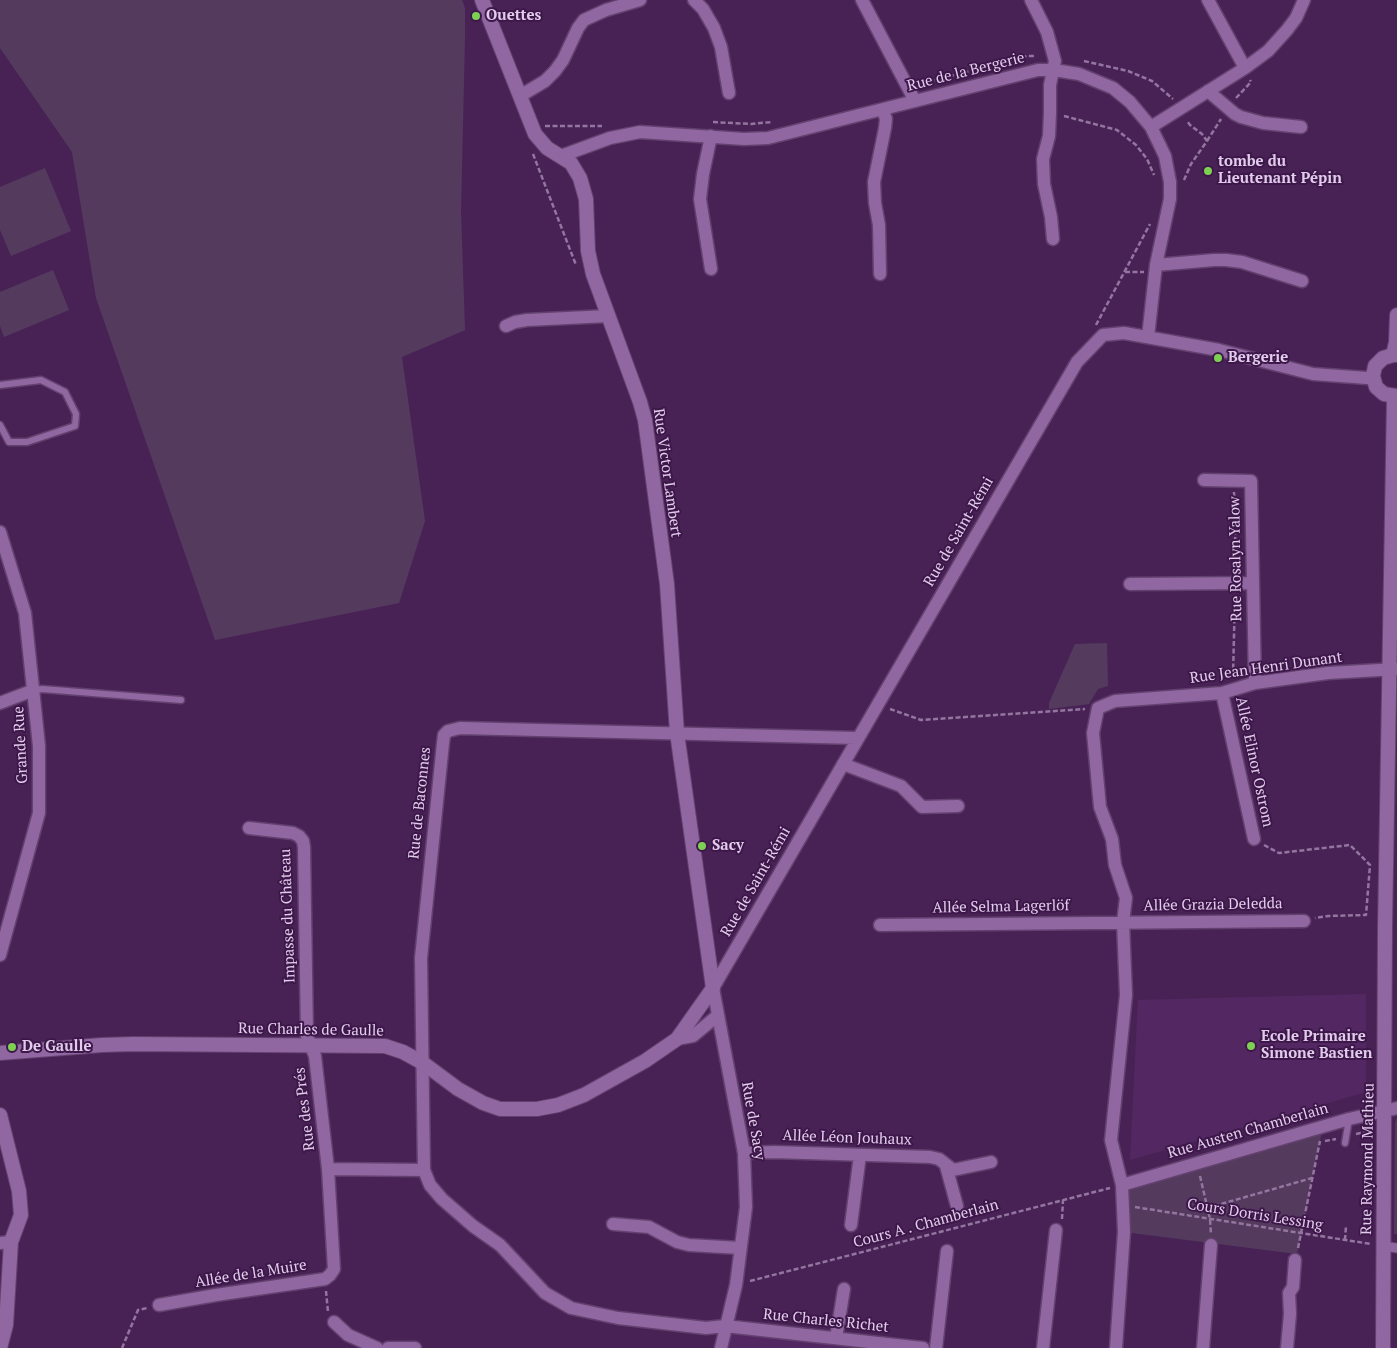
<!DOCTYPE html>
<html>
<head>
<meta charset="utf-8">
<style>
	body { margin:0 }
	canvas { display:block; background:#482255 }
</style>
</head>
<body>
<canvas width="1397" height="1348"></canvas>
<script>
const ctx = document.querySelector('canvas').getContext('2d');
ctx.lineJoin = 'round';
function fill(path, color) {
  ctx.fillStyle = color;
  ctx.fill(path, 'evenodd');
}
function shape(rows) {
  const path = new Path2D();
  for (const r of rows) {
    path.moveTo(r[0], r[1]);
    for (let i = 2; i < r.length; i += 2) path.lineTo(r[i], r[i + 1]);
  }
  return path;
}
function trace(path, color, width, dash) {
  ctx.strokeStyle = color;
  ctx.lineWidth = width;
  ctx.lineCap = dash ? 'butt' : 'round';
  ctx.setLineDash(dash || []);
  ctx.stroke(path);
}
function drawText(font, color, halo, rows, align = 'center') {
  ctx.font = font + ' "PT Serif",serif';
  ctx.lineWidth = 4;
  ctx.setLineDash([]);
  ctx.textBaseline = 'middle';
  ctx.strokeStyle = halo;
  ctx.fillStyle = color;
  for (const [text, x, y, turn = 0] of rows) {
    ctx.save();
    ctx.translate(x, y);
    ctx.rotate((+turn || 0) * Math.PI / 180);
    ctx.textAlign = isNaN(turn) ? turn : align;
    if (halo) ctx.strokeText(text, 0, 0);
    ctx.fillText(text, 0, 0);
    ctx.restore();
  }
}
fill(shape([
	[1366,994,1366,1092,1130,1160,1138,1000],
	[725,1326,923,1348,720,1348]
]), '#532862');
fill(shape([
	[0,0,462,0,465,8,465,36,461,212,465,330,402,357,425,521,399,603,215,640,96,298,72,152,0,48],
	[45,168,71,231,11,256,0,230,0,187],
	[53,270,69,310,4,337,0,326,0,292],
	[1107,643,1108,686,1098,689,1089,704,1049,709,1049,703,1075,644],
	[1397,1117,1397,1234,1394,1234,1395,1123],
	[1323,1126,1297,1254,1124,1232,1122,1185]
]), '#543b5e');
const service = shape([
	[0,385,41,380,65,392,76,414,75,426,27,442,9,442,0,425],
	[34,690,42,689,181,700],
	[1345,1143,1349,1119]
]);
const pedestrian = shape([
	[1383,1246,1397,1248]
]);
const minor = shape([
	[694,0,703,9,714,28,721,47,729,93],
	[862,0,915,101],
	[1031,0,1047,32,1055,61,1050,85,1050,113,1049,136,1043,159,1044,184,1051,217,1053,239],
	[1208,0,1245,68],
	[1208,91,1235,114,1241,117,1263,123,1301,127],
	[520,96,545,81,555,71,563,60,578,28,584,20,606,10,640,0],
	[1151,127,1245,68,1268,51,1287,30,1296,18,1304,0],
	[561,156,610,138,640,132,744,139,768,138,1038,70,1054,70,1079,74,1113,88,1130,102,1151,127,1165,156,1170,182,1170,199,1156,265,1148,337],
	[1156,265,1214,260,1226,260,1242,262,1302,281],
	[711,269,700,199,703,174,711,136],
	[880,274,879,225,875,203,874,182,885,128,886,119,883,110],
	[506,326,515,322,527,320,608,316],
	[1204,480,1251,481,1255,683],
	[0,532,25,613,39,746,39,813,0,955],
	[1130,584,1253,583],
	[1222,693,1254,839],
	[0,703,34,690],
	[843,764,901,786,922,807,958,806],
	[880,925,1304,921],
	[677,1039,693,1036,717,1016],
	[744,1153,774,1152,930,1157,939,1159,953,1170,991,1162],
	[946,1166,957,1206],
	[328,1169,424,1170,430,1185,442,1199,473,1226,500,1245,545,1293,571,1308,618,1318,706,1328,725,1326,923,1348],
	[424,1170,421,958,443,743,444,735,448,731,460,728,857,738],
	[1122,1185,1349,1119,1397,1108],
	[613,1224,649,1227,677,1242,689,1245,740,1248],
	[851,1225,860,1155],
	[0,1243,11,1242],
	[159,1305,216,1295,325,1279,330,1275,334,1269,328,1169,315,1056,307,1036,304,847,303,841,299,836,293,833,249,828],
	[334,1322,348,1335,377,1348],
	[836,1338,844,1289],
	[388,1348,415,1348],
	[721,1348,736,1285,746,1207,744,1153,713,988,1077,362,1103,335,1124,333,1219,350,1313,374,1367,378,1373,376],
	[936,1348,947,1251],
	[1043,1348,1056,1230],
	[1116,1348,1124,1232,1122,1185,1111,1140,1126,995,1123,922,1126,898,1115,865,1112,839,1100,807,1093,733,1098,708,1115,701,1222,693,1255,683,1328,673,1397,669],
	[1203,1348,1211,1245],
	[1287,1348,1290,1314,1289,1293,1293,1287,1295,1260]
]);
const tertiary = shape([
	[1393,355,1396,342,1397,315],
	[1397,355,1393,355,1383,358,1375,366,1373,376,1376,387,1384,394,1397,396],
	[0,1053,102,1045,133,1044,385,1046,403,1052,423,1063,458,1089,483,1103,500,1109,537,1109,558,1105,584,1095,645,1061,677,1039,713,988,677,733,667,584,645,420,640,402,593,274,588,251,586,199,580,178,571,163,547,148,535,134,482,0],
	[0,1115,19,1191,21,1215,11,1242,6,1325,0,1348],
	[1383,1348,1385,927,1394,397]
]);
trace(service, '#63416f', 9);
trace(pedestrian, '#63416f', 11);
trace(minor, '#63416f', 15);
trace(tertiary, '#63416f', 16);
trace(shape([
	[1084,61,1128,71,1152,81,1173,99],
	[920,84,1027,56,1034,56],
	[1236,98,1251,82,1250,80],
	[1064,116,1117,130,1136,145,1147,159,1154,175],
	[713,122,751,124,772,122],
	[545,126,602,126],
	[1207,141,1221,119],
	[533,154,576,265],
	[1184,180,1191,164,1207,141,1202,134,1190,125,1187,121],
	[1125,272,1144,272],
	[1096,325,1150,224],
	[1234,492,1236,572],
	[1233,676,1235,595],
	[890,709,921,720,1085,709],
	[1264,845,1279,853,1350,845,1370,865,1366,915,1328,916,1315,918],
	[1356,1134,1370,1131],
	[1325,1141,1336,1139],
	[1200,1176,1210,1219,1211,1234],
	[1135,1207,1371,1244],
	[1207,1208,1312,1178],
	[1062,1219,1063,1200],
	[1345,1240,1346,1226],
	[1298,1248,1320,1141],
	[750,1281,1110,1188],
	[326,1291,328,1312],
	[122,1348,138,1310,147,1308]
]), '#93759f', 2.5, [5, 2.5]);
trace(service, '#9067a0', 6);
trace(pedestrian, '#9067a0', 9);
trace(minor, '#9067a0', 12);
trace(tertiary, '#9067a0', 14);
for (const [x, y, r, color] of [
	[476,16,5,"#7ed053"],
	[1208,171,5,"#7ed053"],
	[1218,358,5,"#7ed053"],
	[702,846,5,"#7ed053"],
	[1251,1046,5,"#7ed053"],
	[12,1047,5,"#7ed053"]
]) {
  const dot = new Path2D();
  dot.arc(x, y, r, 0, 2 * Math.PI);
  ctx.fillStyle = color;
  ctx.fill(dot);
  trace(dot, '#3d174a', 2);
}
drawText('bold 15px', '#e2cceb', '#3d174a', [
	["Ouettes",486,16],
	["tombe du",1218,162],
	["Lieutenant Pépin",1218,179],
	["Bergerie",1228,358],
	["Sacy",712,846],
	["Ecole Primaire",1261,1037],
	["Simone Bastien",1261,1054],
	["De Gaulle",22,1047]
], 'left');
drawText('15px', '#e2cceb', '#3d174a', [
	["Rue de la Bergerie",966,72,-14],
	["Rue Victor Lambert",667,473,82],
	["Rue de Saint-Rémi",959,532,-60],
	["Rue Rosalyn Yalow",1236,559,-91],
	["Rue Jean Henri Dunant",1266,668,-8],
	["Grande Rue",21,745,-93],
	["Allée Elinor Ostrom",1254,762,78],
	["Rue de Baconnes",420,803,-84],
	["Rue de Saint-Rémi",756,882,-60],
	["Allée Grazia Deledda",1213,905,-1],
	["Allée Selma Lagerlöf",1001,907,-1],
	["Impasse du Château",288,916,-92],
	["Rue Charles de Gaulle",311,1030,1],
	["Rue des Prés",305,1109,-97],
	["Rue de Sacy",753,1121,80],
	["Rue Austen Chamberlain",1248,1131,-16],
	["Allée Léon Jouhaux",847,1138,2],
	["Rue Raymond Mathieu",1368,1159,-89],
	["Cours Dorris Lessing",1255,1215,9],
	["Cours A . Chamberlain",926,1224,-15],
	["Allée de la Muire",251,1274,-9],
	["Rue Charles Richet",826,1321,6]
]);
</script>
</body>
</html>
